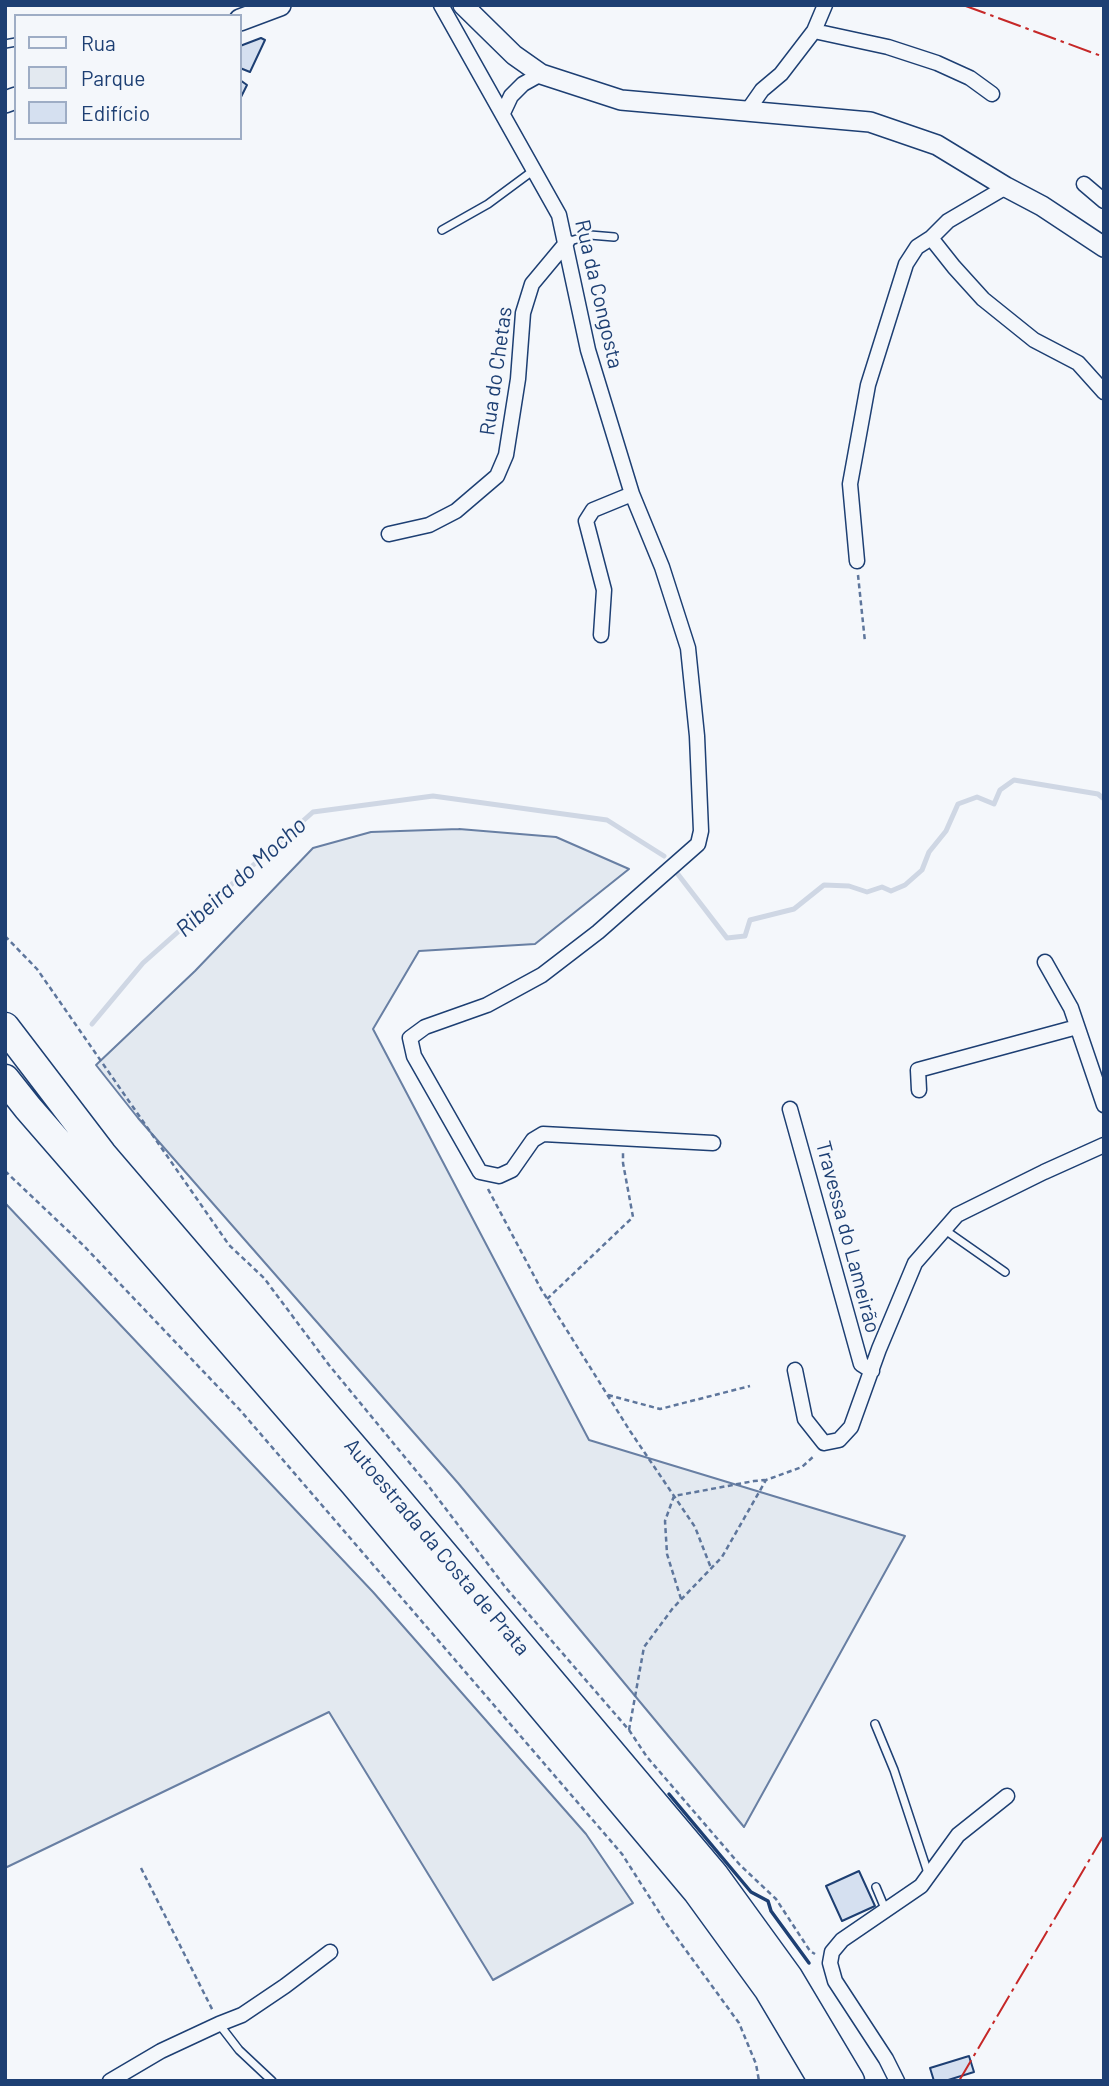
<!DOCTYPE html>
<html>
<head>
<meta charset="utf-8">
<style>
	body { margin:0 }
	#map { position:relative; width:1109px; height:2086px; overflow:hidden; background:#f4f7fb; font-family:Barlow,sans-serif }
	canvas { display:block }
	.frame { position:absolute; inset:0; border:7px solid #1d3f73; pointer-events:none }
	.legend { position:absolute; left:14px; top:14px; width:228px; height:126px; box-sizing:border-box; background:#f4f7fb; border:2px solid #9eadc5; margin:0; padding:9px 12px; list-style:none; font-size:21px; color:#1d3f73 }
	.legend li { display:flex; align-items:center; gap:14px; height:35px }
	.legend b { width:35px; border:2px solid #9eadc5 }
</style>
</head>
<body>
<div id="map">
<canvas width="1109" height="2086"></canvas>
<div class="frame"></div>
<ul class="legend">
<li><b style="height:9px;background:#f4f7fb"></b>Rua</li>
<li><b style="height:19px;background:#e3e9f0"></b>Parque</li>
<li><b style="height:19px;background:#d5e0f0"></b>Edifício</li>
</ul>
</div>
<script>
const ctx = document.querySelector('canvas').getContext('2d');
ctx.lineJoin = 'round';
function fill(path, color) {
  ctx.fillStyle = color;
  ctx.fill(path, 'evenodd');
}
function shape(rows) {
  const path = new Path2D();
  for (const r of rows) {
    path.moveTo(r[0], r[1]);
    for (let i = 2; i < r.length; i += 2) path.lineTo(r[i], r[i + 1]);
  }
  return path;
}
function trace(path, color, width, dash) {
  ctx.strokeStyle = color;
  ctx.lineWidth = width;
  ctx.lineCap = dash ? 'butt' : 'round';
  ctx.setLineDash(dash || []);
  ctx.stroke(path);
}
function drawText(font, color, halo, rows, align = 'center') {
  ctx.font = font + ' Barlow,sans-serif';
  ctx.lineWidth = 5;
  ctx.setLineDash([]);
  ctx.textBaseline = 'middle';
  ctx.strokeStyle = halo;
  ctx.fillStyle = color;
  for (const [text, x, y, turn = 0] of rows) {
    ctx.save();
    ctx.translate(x, y);
    ctx.rotate((+turn || 0) * Math.PI / 180);
    ctx.textAlign = isNaN(turn) ? turn : align;
    if (halo) ctx.strokeText(text, 0, 0);
    ctx.fillText(text, 0, 0);
    ctx.restore();
  }
}
const green = shape([
	[459,829,556,837,629,869,535,944,419,951,373,1029,589,1440,905,1536,744,1827,458,1483,138,1118,96,1065,195,971,313,848,371,832,459,829],
	[5,1203,373,1592,586,1834,633,1903,493,1980,329,1712,5,1868,5,1203]
]);
fill(green, '#e3e9f0');
trace(green, '#687fa3', 2);
trace(shape([
	[677,873,727,938,745,936,750,920,794,909,824,885,849,886,867,892,882,887,891,891,905,885,922,870,929,852,946,831,958,804,977,797,994,804,1000,790,1014,780,1098,794,1104,799],
	[92,1024,143,963,313,812,433,796,607,820,664,856]
]), '#cfd7e4', 5);
const building = shape([
	[261,38,265,40,250,72,240,68,240,46,261,38],
	[240,80,247,85,240,99,240,80],
	[859,1871,875,1906,842,1921,826,1886,859,1871],
	[969,2056,974,2072,945,2081,934,2081,930,2068,969,2056]
]);
fill(building, '#d5e0f0');
trace(building, '#1d3f73', 2);
const service = shape([
	[5,44,16,42],
	[442,230,488,204,534,170],
	[567,242,590,235,614,237],
	[945,1230,1005,1272],
	[875,1724,894,1770,929,1876],
	[876,1887,886,1911],
	[219,2024,239,2050,272,2081]
]);
const minor = shape([
	[441,5,559,215,588,350,632,494,662,567,688,648,697,736,701,831,698,844,598,932,542,975,487,1005,425,1027,410,1038,414,1056,480,1172,499,1176,512,1170,533,1140,543,1134,713,1143],
	[814,31,888,47,937,63,970,78,992,94],
	[748,110,762,90,781,74,814,31,825,5],
	[503,113,511,96,523,84,541,74],
	[1084,184,1104,201],
	[931,238,954,267,983,299,1034,340,1078,363,1104,392],
	[389,534,429,525,456,511,497,476,506,455,518,379,523,313,532,284,567,242],
	[857,561,850,484,868,385,906,264,917,247,931,238,948,221,1006,187],
	[601,635,604,590,586,521,593,510,632,494],
	[1045,962,1071,1008,1104,1105],
	[919,1090,918,1070,1077,1027],
	[790,1109,861,1364,872,1371],
	[795,1370,805,1419,824,1443,839,1440,851,1427,879,1349,915,1263,957,1215,1044,1172,1104,1145],
	[110,2081,161,2051,219,2024,242,2015,285,1986,330,1952],
	[897,2081,886,2059,835,1981,830,1963,832,1952,842,1940,921,1886,958,1835,1007,1796]
]);
const tertiary = shape([
	[463,5,514,55,541,74,621,100,870,122,937,145,1006,187,1042,206,1104,247]
]);
const secondary = shape([
	[240,20,280,5],
	[5,102,16,98]
]);
const motorway = shape([
	[5,1027,102,1154,372,1469,714,1875,788,1977,850,2081],
	[5,1079,28,1108,354,1483,697,1891,769,1990,823,2081]
]);
trace(service, '#1d3f73', 10);
trace(minor, '#1d3f73', 17);
trace(tertiary, '#1d3f73', 22);
trace(secondary, '#1d3f73', 24);
trace(motorway, '#1d3f73', 31);
trace(shape([
	[858,575,865,642],
	[5,936,37,969,229,1245,264,1278,329,1365,427,1484,506,1588,629,1730,647,1757,740,1865,776,1899,810,1951,815,1954],
	[5,1171,84,1246,240,1410,622,1854,666,1923,739,2023,756,2064,759,2081],
	[488,1189,541,1289,630,1431,695,1527,711,1568],
	[547,1299,633,1217,623,1163,623,1152],
	[608,1395,660,1409,750,1386],
	[681,1599,667,1554,665,1521,674,1496,754,1481,765,1480],
	[629,1730,644,1647,673,1608,722,1557,766,1480,802,1467,814,1456],
	[141,1868,213,2011]
]), '#5e769c', 2.5, [5, 3.5]);
trace(service, '#f4f7fb', 7);
trace(minor, '#f4f7fb', 14);
trace(tertiary, '#f4f7fb', 19);
trace(secondary, '#f4f7fb', 21);
trace(motorway, '#f4f7fb', 28);
trace(shape([
	[669,1794,751,1892,768,1901,771,1911,809,1963]
]), '#1d3f73', 3.5);
trace(shape([
	[963,5,1104,57],
	[959,2081,1104,1835]
]), '#c62828', 2, [24, 5, 3.5, 5]);
drawText('21px', '#1d3f73', '#f4f7fb', [
	["Rua da Congosta",599,294,77],
	["Rua do Chetas",496,371,-82],
	["Travessa do Lameirão",848,1237,75],
	["Autoestrada da Costa de Prata",437,1547,50]
]);
drawText('italic 23px', '#1d3f73', '#f4f7fb', [
	["Ribeira do Mocho",241,877,-42]
]);
</script>
</body>
</html>
